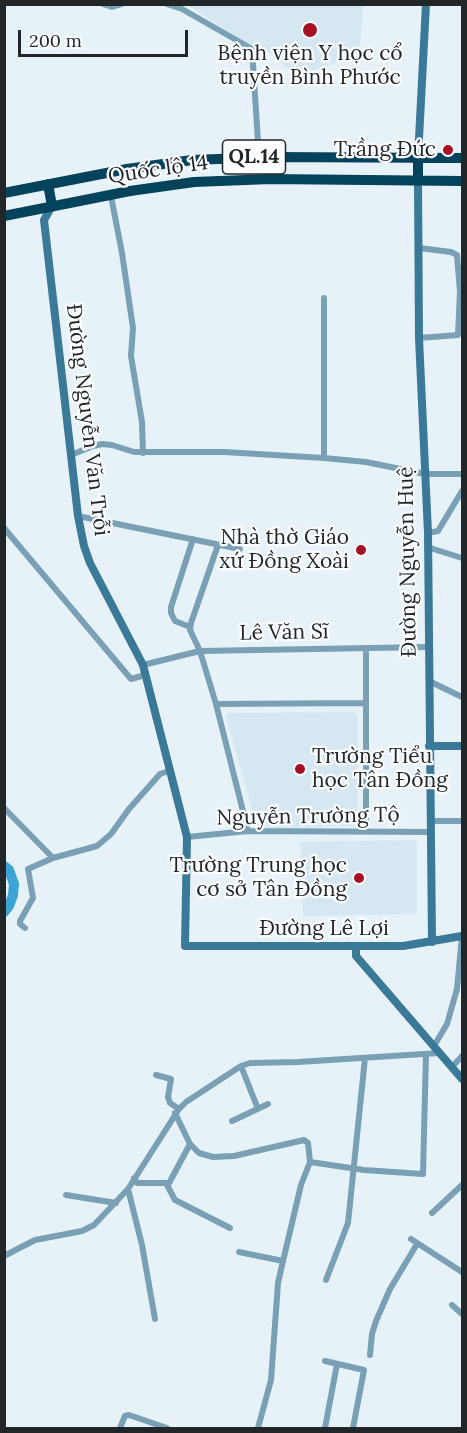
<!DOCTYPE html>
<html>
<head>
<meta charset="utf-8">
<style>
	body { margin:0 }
	#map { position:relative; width:467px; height:1433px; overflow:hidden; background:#e7f2f8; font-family:Lora,serif }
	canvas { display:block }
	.frame { position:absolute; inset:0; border:6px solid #222628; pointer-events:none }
	.scale { position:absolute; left:18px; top:30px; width:170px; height:27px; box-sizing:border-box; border:3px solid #222628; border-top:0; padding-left:8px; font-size:18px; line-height:21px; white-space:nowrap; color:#222628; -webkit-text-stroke:4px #fbfdff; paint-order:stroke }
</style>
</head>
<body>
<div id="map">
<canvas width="467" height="1433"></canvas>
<div class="frame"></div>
<div class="scale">200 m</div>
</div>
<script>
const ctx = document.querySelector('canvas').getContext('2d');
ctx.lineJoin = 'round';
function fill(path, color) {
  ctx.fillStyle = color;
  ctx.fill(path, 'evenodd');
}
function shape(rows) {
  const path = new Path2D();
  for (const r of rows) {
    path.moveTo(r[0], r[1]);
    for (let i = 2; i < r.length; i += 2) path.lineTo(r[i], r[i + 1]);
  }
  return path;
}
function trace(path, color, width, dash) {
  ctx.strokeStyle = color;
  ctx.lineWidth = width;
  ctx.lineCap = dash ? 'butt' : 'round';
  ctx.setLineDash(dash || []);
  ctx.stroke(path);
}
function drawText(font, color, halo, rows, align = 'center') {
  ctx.font = font + ' Lora,serif';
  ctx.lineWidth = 4.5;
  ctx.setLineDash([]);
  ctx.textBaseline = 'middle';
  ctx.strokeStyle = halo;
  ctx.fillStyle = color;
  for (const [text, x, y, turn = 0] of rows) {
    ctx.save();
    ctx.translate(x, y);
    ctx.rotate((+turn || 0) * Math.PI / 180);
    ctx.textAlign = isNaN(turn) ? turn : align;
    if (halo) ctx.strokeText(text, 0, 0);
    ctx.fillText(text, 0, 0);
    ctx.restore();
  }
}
fill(shape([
	[186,4,363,5,360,45,352,57,298,76,259,45,248,44],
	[353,712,358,716,358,822,355,826,261,828,256,823,226,717,229,713],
	[413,840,417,843,417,914,303,916,300,842]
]), '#d5e7f1');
trace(shape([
	[4,866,9,870,14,884,13,895,9,906,4,912]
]), '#3ca4d5', 10);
trace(shape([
	[103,4,112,7,122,4],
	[167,4,182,9,252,49,259,157],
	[111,196,122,253,133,328,131,356,142,422,143,453],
	[419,338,458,335,460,292,457,255,451,252,419,248],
	[71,455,93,446,102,444,112,445,134,452,224,452,324,458,366,462,425,474,462,474],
	[324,458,324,298],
	[78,516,240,549],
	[4,528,131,679,145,675],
	[428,533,438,531,462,491],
	[218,545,191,623,190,630,200,651,216,704,248,831],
	[427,547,462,558],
	[190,627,175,621,171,613,171,607,193,539],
	[366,648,366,831],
	[143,665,200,651,428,647],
	[429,681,462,697],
	[216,704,365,703],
	[4,808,53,858],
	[430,821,462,821],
	[187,837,248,831,430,832],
	[25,928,20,924,20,921,33,898,28,869,53,858,97,846,111,834,129,809,160,774,169,771],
	[434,1046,447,1024,457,989,462,936],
	[241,1066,258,1109],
	[452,1067,462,1056],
	[156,1075,171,1079,168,1097,170,1103,179,1109],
	[175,1113,190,1144,199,1153,213,1157,234,1156,304,1140,308,1143,310,1162],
	[232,1121,268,1104],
	[134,1178,137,1183,166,1183,175,1200,230,1228],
	[168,1185,190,1144],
	[128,1189,142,1245,155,1319],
	[66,1195,116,1203],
	[432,1213,462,1185],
	[411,1239,462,1272],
	[239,1252,283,1261],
	[4,1256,35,1240,82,1231,94,1225,128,1189,179,1109,186,1102,241,1066,250,1063,298,1062,439,1053],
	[326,1280,348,1223,365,1058],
	[452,1305,462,1314],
	[370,1355,372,1334,376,1321,390,1289,417,1244],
	[325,1361,364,1370,353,1428],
	[120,1428,125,1416,129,1415,167,1428],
	[258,1428,271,1380,278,1283,283,1261,301,1185,310,1162,364,1170,423,1174,426,1054],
	[325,1428,337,1364]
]), '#79a0b5', 6);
trace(shape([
	[418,158,426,4],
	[418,181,419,338,428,533,432,942],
	[52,206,44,220,78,516,84,546,90,563,143,665,187,837,185,946,403,946,462,936],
	[429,746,462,746],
	[356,946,356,956,462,1079]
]), '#3b7998', 8);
trace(shape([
	[418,181,418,158],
	[48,184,52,206],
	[4,193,127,169,192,160,270,157,462,158],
	[4,216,130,191,194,182,271,179,462,181]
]), '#05425b', 10);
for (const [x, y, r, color] of [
	[310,30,8,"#a70f24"],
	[448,150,6,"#a70f24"],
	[361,550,6,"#a70f24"],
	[300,769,6,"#a70f24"],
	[359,878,6,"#a70f24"]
]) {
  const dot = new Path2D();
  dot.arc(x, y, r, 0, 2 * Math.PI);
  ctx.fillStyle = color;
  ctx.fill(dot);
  trace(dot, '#fbfdff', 2);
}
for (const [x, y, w] of [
	[254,157,63]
]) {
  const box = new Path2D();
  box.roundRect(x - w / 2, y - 17, w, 34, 4.5);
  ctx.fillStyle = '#fbfdff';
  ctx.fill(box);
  trace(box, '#222628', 1.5);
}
drawText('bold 20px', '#222628', null, [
	["QL.14",254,157]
]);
drawText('21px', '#222628', '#fbfdff', [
	["Bệnh viện Y học cổ",310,54,"center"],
	["truyền Bình Phước",310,78,"center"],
	["Trầng Đức",436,150],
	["Nhà thờ Giáo",349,538],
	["xứ Đồng Xoài",349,562],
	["Trường Tiểu",312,757,"left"],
	["học Tân Đồng",312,781,"left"],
	["Trường Trung học",347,866],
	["cơ sở Tân Đồng",347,890]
], 'right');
drawText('21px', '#222628', '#fbfdff', [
	["Quốc lộ 14",158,170,-8],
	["Đường Nguyễn Văn Trỗi",87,420,83],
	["Đường Nguyễn Huệ",408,562,-91],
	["Lê Văn Sĩ",284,633,-1],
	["Nguyễn Trường Tộ",308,817,-1],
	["Đường Lê Lợi",324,929]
]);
</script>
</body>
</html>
